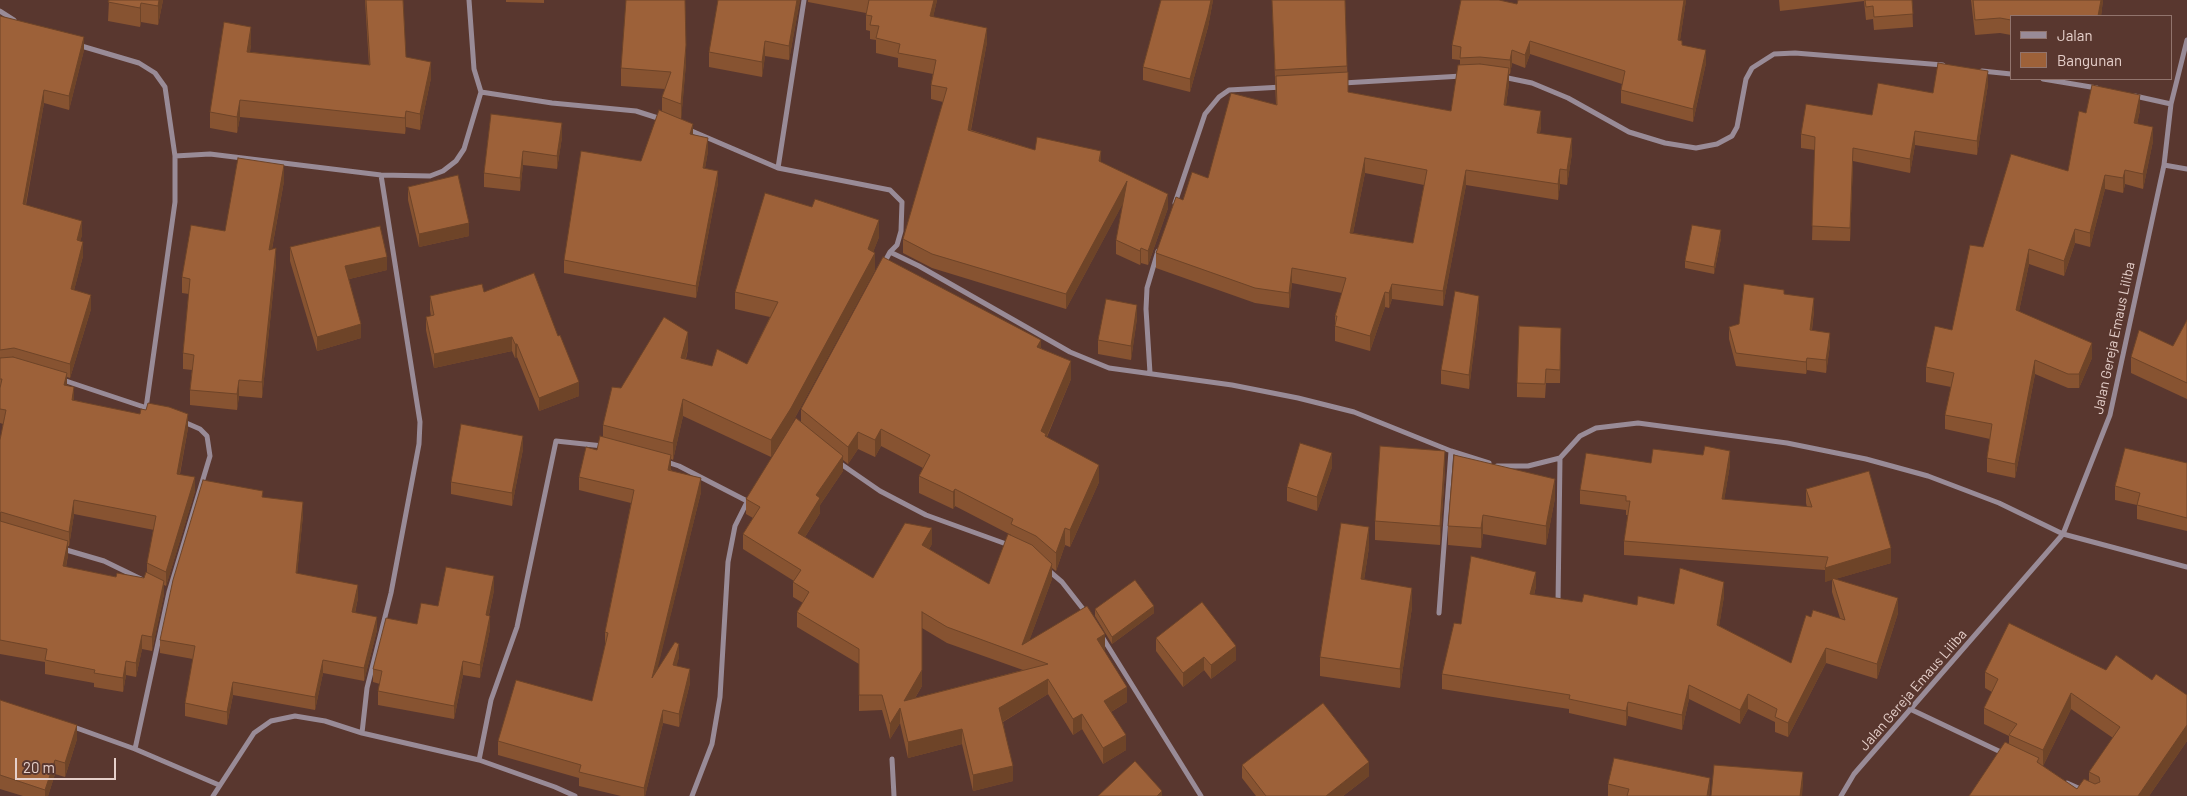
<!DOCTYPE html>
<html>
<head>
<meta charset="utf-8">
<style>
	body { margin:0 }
	#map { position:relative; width:2187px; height:796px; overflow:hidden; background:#59372f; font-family:Barlow,sans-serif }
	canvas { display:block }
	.legend { position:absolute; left:2010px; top:15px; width:162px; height:65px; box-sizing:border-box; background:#59372f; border:1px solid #91746d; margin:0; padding:6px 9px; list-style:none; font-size:15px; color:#e6d0cb }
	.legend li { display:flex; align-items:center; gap:10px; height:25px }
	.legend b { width:25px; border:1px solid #91746d }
	.scale { position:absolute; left:15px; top:758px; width:101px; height:22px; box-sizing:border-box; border:2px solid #e6d0cb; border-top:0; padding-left:6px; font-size:15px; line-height:18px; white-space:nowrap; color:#e6d0cb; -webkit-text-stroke:4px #59372f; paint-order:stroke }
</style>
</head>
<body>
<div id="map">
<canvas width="2187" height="796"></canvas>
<ul class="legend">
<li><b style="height:6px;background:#998b97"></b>Jalan</li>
<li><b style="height:14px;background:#9d6139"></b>Bangunan</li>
</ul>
<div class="scale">20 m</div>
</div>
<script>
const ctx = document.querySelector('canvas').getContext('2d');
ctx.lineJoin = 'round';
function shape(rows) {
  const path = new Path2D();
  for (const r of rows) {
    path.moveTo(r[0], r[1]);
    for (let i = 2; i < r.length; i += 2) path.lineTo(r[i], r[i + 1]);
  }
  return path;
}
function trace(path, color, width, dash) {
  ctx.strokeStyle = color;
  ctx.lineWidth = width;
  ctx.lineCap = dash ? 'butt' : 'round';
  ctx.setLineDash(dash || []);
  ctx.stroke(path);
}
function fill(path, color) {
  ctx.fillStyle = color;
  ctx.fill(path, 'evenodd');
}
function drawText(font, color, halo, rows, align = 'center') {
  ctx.font = font + ' Barlow,sans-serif';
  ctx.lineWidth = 4;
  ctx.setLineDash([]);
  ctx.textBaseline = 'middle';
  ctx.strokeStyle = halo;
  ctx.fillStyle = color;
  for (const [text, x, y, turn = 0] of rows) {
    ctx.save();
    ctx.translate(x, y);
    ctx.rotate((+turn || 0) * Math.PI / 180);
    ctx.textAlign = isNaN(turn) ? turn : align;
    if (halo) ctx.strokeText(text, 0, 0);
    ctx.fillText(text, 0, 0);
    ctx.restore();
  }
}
trace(shape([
	[469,0,474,69,481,92,552,103,636,111,661,119],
	[0,11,14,20],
	[78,45,139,63,155,73,165,87,175,156],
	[1982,71,2011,74],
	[1503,77,1532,83,1568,98,1629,132,1665,143,1696,148,1717,144,1732,136,1737,127,1746,79,1752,68,1774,54,1795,53,1943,65],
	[2043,79,2097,88],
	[1343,83,1462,76],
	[2135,96,2171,104],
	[687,129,778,168,890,190,902,202,901,231,897,245,890,252,883,265],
	[2164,165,2187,169],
	[778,168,804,0],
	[1175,203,1205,114,1219,97,1229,90,1282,87],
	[890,252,919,266,1070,352,1109,368,1232,385,1298,398,1354,412,1451,451,1489,463],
	[1150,373,1146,309,1147,288,1158,251],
	[63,380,147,408],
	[146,408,175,202,175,156,210,154,381,175,430,176,443,171,456,161,464,149,481,92],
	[667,462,679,466,747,501],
	[838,462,880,491,926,515,1009,545],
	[1497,466,1528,466,1560,458,1580,436,1596,428,1638,423,1787,443,1866,459,1928,476,1999,503,2063,534,2187,567],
	[63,549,104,561,141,579],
	[1048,570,1062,582,1087,614],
	[1558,603,1560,458],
	[1439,613,1451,451],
	[1101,635,1201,796],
	[1910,709,2005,754],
	[71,726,135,749,219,785],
	[362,733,367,688,391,593,419,444,420,422,381,175],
	[135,749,169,592,210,456,207,436,200,429,184,422],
	[892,759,894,796],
	[479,760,491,700,517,627,556,441,603,446],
	[2067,783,2096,796],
	[213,796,254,733,271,721,295,716,325,721,362,733,479,760,555,787,575,796],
	[692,796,712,744,720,697,728,562,735,526,748,500],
	[1841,796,1854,774,2063,534,2110,415,2164,165,2171,104,2187,40]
]), '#998b97', 5);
fill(shape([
	[109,0,163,0,158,25,141,22,140,27,108,21],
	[365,0,403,0,406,57,431,78,420,130,406,127,405,134,240,117,237,133,210,128,210,112,251,44,250,52,369,65],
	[506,0,544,0,544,3,506,2],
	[800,0,789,60,765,56,762,77,709,67,709,52],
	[808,0,937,0,933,17,987,42,971,130,1035,150,1101,162,1168,208,1148,265,1141,263,1140,265,1116,254,1116,240,1123,203,1066,309,932,268,903,253,903,239,943,102,931,99,931,85,933,74,898,67,898,58,876,53,876,40,870,39,870,31,866,30,866,13,808,2],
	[1161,0,1213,0,1208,27,1190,92,1143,80,1143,67],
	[1272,0,1345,0,1348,92,1451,111,1460,65,1460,60,1452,59,1452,45,1517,4,1518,0,1686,0,1680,40,1682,45,1706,63,1693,122,1621,103,1621,90,1622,84,1530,54,1525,68,1512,63,1510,74,1509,74,1509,83,1506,105,1541,126,1540,133,1572,153,1567,185,1560,184,1558,200,1466,185,1443,306,1392,299,1389,308,1385,307,1370,351,1335,341,1335,316,1342,293,1292,283,1289,308,1255,303,1156,268,1156,253,1183,200,1208,178,1276,105],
	[1365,173,1424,185,1413,243,1353,233],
	[1779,0,1912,0,1913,27,1874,30,1873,19,1866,20,1864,1,1780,11],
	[1971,0,2103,0,2101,16,2011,16,2011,35,2000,33,1975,35],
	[0,16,84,50,69,110,44,103,26,205,82,235,80,241,83,256,74,290,91,309,70,378,67,377,67,386,74,400,188,428,180,474,195,491,166,586,164,585,164,594,152,651,142,649,136,677,126,675,123,692,94,687,94,683,45,674,45,662,0,654,0,440,3,424,0,423],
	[74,514,154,530,147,563,147,573,144,578,116,577,66,567,68,555,68,546,69,546],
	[686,63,681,119,693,135,708,151,705,168,718,183,696,298,564,273,564,260,641,161,662,112,662,97,665,89,621,86,621,68],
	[1988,84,1977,155,1915,145,1910,173,1853,161,1850,241,1812,240,1815,150,1801,148,1801,134,1872,115,1933,93],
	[2140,110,2137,124,2153,141,2143,189,2125,184,2123,193,2105,189,2090,247,2075,243,2064,276,2029,264,2019,311,2092,358,2079,388,2068,388,2035,374,2015,478,1987,472,1987,458,1990,439,1945,429,1945,415,1951,387,1926,382,1926,367,1952,330,1983,247,2068,171,2086,113],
	[491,114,562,137,557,169,523,165,520,191,484,187,484,173],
	[284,181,272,249,276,264,262,398,239,396,237,410,190,405,190,390,192,370,183,369,183,353,189,294,182,293,182,277,225,231],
	[408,187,469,236,419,247,408,200],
	[879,237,873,252,875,270,791,425,771,457,683,416,673,460,671,459,671,470,701,492,657,669,679,657,676,666,690,683,679,727,663,723,645,796,621,796,579,786,579,778,498,755,498,741,592,701,605,646,605,632,631,503,579,490,579,477,597,450,603,437,603,425,621,388,688,349,686,359,712,366,747,364,770,317,735,309,735,292],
	[1721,238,1714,274,1685,268,1685,261],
	[290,247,387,270,349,279,361,338,317,351,290,261],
	[484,292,579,396,539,411,517,357,515,358,512,351,434,368,426,330,426,317,431,316,430,310,430,296],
	[1784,295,1814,311,1812,330,1830,345,1826,373,1807,370,1806,374,1736,366,1729,339,1729,327,1739,324],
	[1479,310,1469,389,1441,384,1441,370],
	[1137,318,1131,360,1098,354,1098,340],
	[2187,320,2187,399,2131,373,2131,357,2173,346],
	[1561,342,1560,383,1546,383,1545,398,1517,397,1517,383],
	[1041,348,1071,379,1047,437,1099,482,1070,547,1065,545,1056,571,1052,568,1052,579,1029,641,1105,649,1104,650,1127,702,1111,712,1126,750,1103,764,1082,729,1073,735,1048,694,1003,722,1013,781,973,791,962,744,908,758,900,723,890,739,882,710,859,711,859,664,797,627,797,612,803,603,793,597,793,582,794,581,743,549,743,534,753,518,746,514,746,499,801,422,801,409],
	[881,446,923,468,919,476,919,493,953,509,955,506,1011,535,989,584,929,549,932,544,873,578,805,537,820,513,820,505,843,471,843,460,848,464,858,449,875,457],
	[922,628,947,643,1023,670,915,698,922,686],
	[523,449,512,506,451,494,451,482],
	[1454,455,1555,498,1546,545,1483,534,1481,548,1448,545,1448,526],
	[2187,463,2187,531,2137,519,2137,505,2115,500,2115,486],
	[1730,465,1724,500,1807,507,1806,503,1806,489,1891,563,1835,579,1898,613,1877,679,1826,663,1788,737,1775,732,1775,722,1748,709,1740,724,1689,699,1682,730,1628,716,1626,726,1569,713,1569,709,1442,689,1442,674,1461,624,1536,586,1534,595,1582,602,1637,605,1674,604,1724,596,1719,626,1791,663,1811,617,1840,618,1832,592,1832,579,1825,582,1825,570,1624,555,1624,541,1628,515,1626,515,1626,510,1580,504,1580,490],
	[1332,467,1317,511,1287,501,1287,487],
	[1445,470,1440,545,1375,540,1375,521],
	[263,497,303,515,297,573,358,598,355,613,377,630,364,681,323,673,315,710,233,695,227,725,185,716,185,703,193,659,160,653,160,640],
	[1369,547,1364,580,1412,607,1400,688,1320,676,1320,657],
	[494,590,489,615,490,629,480,678,463,675,454,719,378,705,378,691,380,684,373,682,373,669,417,624,438,606],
	[1095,609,1154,613,1112,644,1095,616],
	[1156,638,1236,660,1211,679,1204,670,1183,687,1156,651],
	[2106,670,2152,680,2187,695,2187,741,2149,796,1969,796,2009,744,2009,736,1984,724,1984,708,1992,692,1985,688,1985,672],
	[2071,709,2113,738,2089,772,2089,781,2077,789,2043,766],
	[0,700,77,739,65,777,55,774,48,796,23,796,0,789],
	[1242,765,1369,776,1343,796,1256,796,1242,778],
	[1608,784,1710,792,1709,796,1608,796]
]), '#875331');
fill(shape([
	[159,0,163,0,158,25,158,6],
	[797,0,800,0,789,60,789,46],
	[934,0,937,0,930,31,930,16],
	[1211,0,1213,0,1208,27,1190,92,1190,79],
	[1684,0,1686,0,1678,53,1678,40],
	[2101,0,2103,0,2101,16,2098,16],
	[141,3,141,22,140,27,140,8],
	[251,27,251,44,247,68,247,52],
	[987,28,987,42,968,144,968,130],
	[84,37,84,50,69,110,69,96],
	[765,41,765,56,762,77,762,62],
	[1530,41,1530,54,1525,68,1525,55],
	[686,45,686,63,681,122,681,104],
	[1512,50,1512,63,1510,74,1510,60],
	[1706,50,1706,63,1693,122,1693,109],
	[431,62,431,78,420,130,420,114],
	[1509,68,1509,83,1504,120,1504,105],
	[1988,71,1988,84,1977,155,1977,141],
	[44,90,44,103,23,218,23,204],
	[2140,95,2140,110,2134,138,2134,123],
	[240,100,240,117,237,133,237,117],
	[406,111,406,127,405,134,405,118],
	[1541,111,1541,126,1537,148,1537,133],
	[562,123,562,137,557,169,557,156],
	[693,124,693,137,690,134],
	[2153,127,2153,141,2143,189,2143,174],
	[1915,131,1915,145,1910,173,1910,159],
	[708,138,708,151,703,180,703,168],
	[1572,138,1572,153,1567,185,1567,170],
	[1853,148,1853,161,1850,241,1850,228],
	[523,151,523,165,520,191,520,178],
	[1101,151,1101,165,1099,161],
	[1365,158,1365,173,1350,248,1350,233],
	[284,165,284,181,269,265,269,250],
	[1560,169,1560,184,1558,200,1558,184],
	[1466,170,1466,185,1443,306,1443,291],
	[2125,170,2125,184,2123,193,2123,178],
	[718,171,718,183,696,298,696,286],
	[2105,175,2105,189,2090,247,2090,233],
	[1127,181,1127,196,1066,309,1066,294],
	[1168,194,1168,208,1148,265,1148,251],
	[879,220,879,237,868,266,868,249],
	[82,221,82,235,77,254,77,240],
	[469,223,469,236,419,247,419,234],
	[2075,229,2075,243,2064,276,2064,261],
	[1721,230,1721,238,1714,274,1714,267],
	[83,242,83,256,71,302,71,289],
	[276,248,276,264,262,398,262,382],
	[1141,248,1141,263,1140,265,1140,251],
	[2029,249,2029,264,2016,325,2016,310],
	[875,253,875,270,791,425,771,457,771,440],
	[387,257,387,270,345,280,345,266],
	[1292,268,1292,283,1289,308,1289,293],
	[1392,284,1392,299,1389,308,1389,293],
	[1385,292,1385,307,1370,351,1370,336],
	[91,295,91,309,70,378,70,364],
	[1479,296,1479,310,1469,389,1469,375],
	[1814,298,1814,311,1810,342,1810,330],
	[1137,305,1137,318,1131,360,1131,346],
	[361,324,361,338,317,351,317,337],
	[688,332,688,349,681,375,681,358],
	[1830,333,1830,345,1826,373,1826,360],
	[512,337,512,351,434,368,434,354],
	[1041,340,1041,357,1037,347],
	[2092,343,2092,358,2079,388,2079,374],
	[515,344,517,344,517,357,515,358],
	[1807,358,1807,370,1806,374,1806,362],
	[2035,360,2035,374,2015,478,2015,464],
	[1071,361,1071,379,1046,438,1041,431],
	[67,373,67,387,64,385],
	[239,380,239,396,237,410,237,394],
	[579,382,579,396,539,411,539,398],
	[74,387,74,401,72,400],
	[683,399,683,416,673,460,673,443],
	[188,414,188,428,177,488,177,474],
	[881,429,881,446,875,457,875,440],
	[858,432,858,449,848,464,848,447],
	[523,436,523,449,512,506,512,493],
	[1445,451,1445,470,1440,545,1440,526],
	[1730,451,1730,465,1722,513,1722,499],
	[1332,453,1332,467,1317,511,1317,497],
	[671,455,671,468,668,483,668,470],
	[843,456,843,471,820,505,820,513,798,548,798,533,816,495],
	[1099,465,1099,482,1070,547,1070,530],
	[195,477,195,491,166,586,166,572],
	[701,478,701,492,652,691,652,678],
	[1555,479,1555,498,1546,545,1546,526],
	[955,489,955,506,953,509,953,492],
	[74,500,74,514,69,546,69,532],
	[303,502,303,515,296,586,296,573],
	[1,512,1,526,0,527,0,513],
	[1483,515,1483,534,1481,548,1481,528],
	[1369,527,1369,547,1361,599,1361,579],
	[932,528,932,544,922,560,922,545],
	[1065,528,1065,545,1056,571,1056,553],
	[68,541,68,555,63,580,63,566],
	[1891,548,1891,563,1825,582,1825,568],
	[1052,564,1052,579,1024,655,1022,645],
	[1536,572,1536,586,1530,609,1530,594],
	[494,576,494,590,486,628,486,615],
	[164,581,164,594,152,651,152,637],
	[1724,582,1724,596,1717,639,1717,625],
	[358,585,358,598,352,625,352,612],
	[1412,588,1412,607,1400,688,1400,669],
	[1898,598,1898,613,1877,679,1877,664],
	[1154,606,1154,613,1112,644,1112,637],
	[490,616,490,629,480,678,480,665],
	[377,617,377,630,364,681,364,668],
	[1105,634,1105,649,1097,655,1097,639],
	[142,635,142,649,136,677,136,663],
	[679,644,679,657,673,679,673,665],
	[1236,646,1236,660,1211,679,1211,665],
	[1826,648,1826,663,1788,737,1788,723],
	[1204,657,1204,670,1183,687,1183,673],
	[323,660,323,673,315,710,315,697],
	[126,661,126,675,123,692,123,678],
	[463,661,463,675,454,719,454,706],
	[690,669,690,683,679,727,679,714],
	[922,670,922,686,904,716,904,701],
	[1048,679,1048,694,999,724,999,708],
	[233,682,233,695,227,725,227,712],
	[1689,685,1689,699,1682,730,1682,715],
	[1127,687,1127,702,1104,716,1104,701],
	[2071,693,2071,709,2043,766,2043,750],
	[1748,694,1748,709,1740,724,1740,710],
	[1628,702,1628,716,1626,726,1626,711],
	[900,708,900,723,890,739,890,724],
	[663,710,663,723,645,796,644,796,644,788],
	[1082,714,1082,729,1073,735,1073,719],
	[77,725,77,739,65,777,65,763],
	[2187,725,2187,741,2149,796,2138,796],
	[962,729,962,744,908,758,908,742],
	[1126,735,1126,750,1103,764,1103,748],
	[55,760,55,774,48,796,45,796,45,790],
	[1369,762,1369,776,1343,796,1326,796],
	[1013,766,1013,781,973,791,973,775],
	[1803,772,1803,786,1802,796,1800,796],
	[1710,778,1710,792,1709,796,1707,796],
	[1162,791,1162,796,1157,796]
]), '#6e4428');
const building = shape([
	[109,0,159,0,158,6,141,3,140,8,108,2,109,0],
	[366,0,403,0,406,57,431,62,420,114,406,111,405,118,240,100,237,117,210,112,224,22,251,27,247,52,370,65,366,0],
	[626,0,685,0,686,45,681,104,662,97,671,72,621,68,626,0],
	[718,0,797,0,789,46,765,41,762,62,709,52,718,0],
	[869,0,934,0,930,16,987,28,968,130,1035,150,1037,137,1101,151,1099,161,1168,194,1148,251,1141,248,1140,251,1116,240,1127,181,1066,294,932,254,903,239,947,88,931,85,936,60,898,53,900,44,876,38,879,26,870,25,872,16,866,15,869,0],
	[1161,0,1211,0,1208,14,1190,79,1143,67,1161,0],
	[1272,0,1345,0,1347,66,1275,70,1272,0],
	[1461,0,1499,0,1517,4,1518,0,1684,0,1678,40,1682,41,1682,45,1706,50,1693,109,1621,90,1625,71,1530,41,1525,55,1512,50,1510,60,1480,57,1460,58,1461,47,1452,45,1461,0],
	[1865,0,1912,0,1913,14,1874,17,1873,6,1866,7,1865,0],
	[1973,0,2101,0,2098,16,2011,16,2011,20,2000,18,1975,20,1973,0],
	[0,16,84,37,69,96,44,90,23,204,82,221,77,240,83,242,71,289,91,295,70,364,14,348,0,350,0,16],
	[1938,63,1988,71,1977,141,1915,131,1910,159,1853,148,1850,228,1812,226,1815,137,1801,134,1806,104,1872,115,1878,83,1933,93,1938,63],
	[1480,64,1509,68,1504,105,1541,111,1537,133,1572,138,1567,170,1560,169,1558,184,1466,170,1443,291,1392,284,1389,293,1385,292,1370,336,1335,326,1337,316,1335,316,1346,278,1292,268,1289,293,1255,288,1156,253,1176,197,1183,200,1192,172,1208,178,1231,93,1277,105,1276,76,1348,72,1348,92,1451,111,1458,65,1480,64],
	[1365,158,1427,170,1413,243,1350,233,1365,158],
	[2092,85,2140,95,2134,123,2153,127,2143,174,2125,170,2123,178,2105,175,2090,233,2075,229,2064,261,2029,249,2016,310,2092,343,2079,374,2068,374,2035,360,2015,464,1987,458,1992,424,1945,415,1954,373,1926,367,1935,326,1952,330,1970,245,1983,247,2011,154,2068,171,2079,111,2086,113,2092,85],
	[659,110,693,124,690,134,708,138,703,168,718,171,696,286,564,260,581,151,641,161,659,110],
	[491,114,562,123,557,156,523,151,520,178,484,173,491,114],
	[238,158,284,165,269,250,276,248,262,382,239,380,237,394,190,390,194,355,183,353,190,279,182,277,191,225,225,231,238,158],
	[458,175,469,223,419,234,408,187,458,175],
	[765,193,812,207,815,199,879,220,868,249,875,253,791,408,771,440,683,399,673,443,603,425,612,387,621,388,664,317,688,332,681,358,712,366,717,349,747,364,778,302,735,292,765,193],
	[1692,225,1721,230,1714,267,1685,261,1692,225],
	[380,226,387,257,345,266,361,324,317,337,290,247,380,226],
	[883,257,1041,340,1037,347,1071,361,1041,431,1046,434,1045,436,1099,465,1070,530,1065,528,1056,553,1036,536,1011,524,1013,519,955,489,953,492,919,476,930,455,881,429,875,440,858,432,848,447,801,409,883,257],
	[534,273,558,336,560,335,579,382,539,398,517,344,515,344,512,337,434,354,426,317,434,315,430,296,482,284,484,292,534,273],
	[1744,284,1784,290,1784,294,1814,298,1810,330,1830,333,1826,360,1807,358,1806,362,1736,353,1729,327,1739,324,1744,284],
	[1455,291,1479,296,1469,375,1441,370,1455,291],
	[1106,299,1137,305,1131,346,1098,340,1106,299],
	[2187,320,2187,383,2131,357,2139,330,2173,346,2187,320],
	[1519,326,1561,328,1560,370,1546,369,1545,384,1517,383,1519,326],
	[13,357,67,373,64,385,74,387,72,400,140,414,141,409,146,410,148,403,169,407,188,414,177,474,195,477,166,572,147,563,156,516,74,500,69,532,1,512,0,513,0,440,6,410,0,409,0,388,2,379,0,379,0,358,13,357],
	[796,418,843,456,816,495,820,498,798,533,873,578,905,523,932,528,922,545,989,584,1008,534,1032,545,1052,564,1022,645,1087,606,1105,634,1097,639,1127,687,1104,701,1126,735,1103,748,1082,714,1073,719,1048,679,999,708,1013,766,973,775,962,729,908,742,900,708,890,724,882,695,859,695,859,649,797,612,809,592,793,582,801,570,743,534,760,507,746,499,796,418],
	[922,612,947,627,1048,664,904,701,922,670,922,612],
	[461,424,523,436,512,493,451,482,461,424],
	[600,436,671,455,668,470,701,478,652,678,675,642,679,644,673,665,690,669,679,714,663,710,644,788,579,772,581,765,498,741,516,680,592,701,608,633,605,632,634,490,579,477,586,447,597,450,600,436],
	[1300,443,1332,453,1317,497,1287,487,1300,443],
	[1380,446,1445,451,1440,526,1375,521,1380,446],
	[1705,446,1730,451,1722,499,1812,507,1806,489,1869,471,1891,548,1825,568,1828,557,1624,541,1630,501,1626,501,1626,496,1580,490,1586,453,1651,463,1653,449,1703,455,1705,446],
	[2125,448,2187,463,2187,518,2137,505,2140,493,2115,486,2125,448],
	[1454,455,1555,479,1546,526,1483,515,1481,528,1448,526,1454,455],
	[203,480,263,491,262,497,303,502,296,573,358,585,352,612,377,617,364,668,323,660,315,697,233,682,227,712,185,703,195,646,160,640,173,580,203,480],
	[0,521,68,541,63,566,116,577,117,573,144,578,146,572,164,581,152,637,142,635,136,663,126,661,123,678,94,673,95,670,45,660,47,649,0,640,0,521],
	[1341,523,1369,527,1361,579,1412,588,1400,669,1320,657,1341,523],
	[1471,556,1536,572,1530,594,1582,602,1584,594,1637,605,1638,596,1674,604,1680,568,1724,582,1717,625,1791,663,1806,615,1811,617,1813,610,1845,620,1832,578,1898,598,1877,664,1826,648,1788,723,1775,717,1777,709,1748,694,1740,710,1689,685,1682,715,1628,702,1626,711,1569,699,1570,695,1442,674,1454,623,1461,624,1471,556],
	[446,567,494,576,486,615,490,616,480,665,463,661,454,706,378,691,382,671,373,669,386,618,417,624,421,603,438,606,446,567],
	[1135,580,1154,606,1112,637,1095,609,1135,580],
	[1202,602,1236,646,1211,665,1204,657,1183,673,1156,638,1202,602],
	[2009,623,2106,670,2116,655,2152,680,2156,674,2187,695,2187,725,2138,796,1969,796,2005,742,2039,758,2037,762,2077,789,2084,779,2095,784,2100,782,2099,777,2089,772,2120,727,2071,693,2043,750,2009,735,2017,724,1984,708,1998,679,1985,672,2009,623],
	[0,700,77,725,65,763,55,760,45,790,0,775,0,700],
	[1323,703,1369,762,1326,796,1266,796,1242,765,1323,703],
	[1614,758,1710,778,1707,796,1627,796,1629,789,1608,784,1614,758],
	[1135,761,1162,791,1157,796,1098,796,1135,761],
	[1714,765,1803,772,1800,796,1711,796,1714,765]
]);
fill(building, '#9d6139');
trace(building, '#6e4428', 1);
drawText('14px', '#e6d0cb', '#59372f', [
	["Jalan Gereja Emaus Liliba",2114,338,-78],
	["Jalan Gereja Emaus Liliba",1913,690,-49]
]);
</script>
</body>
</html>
